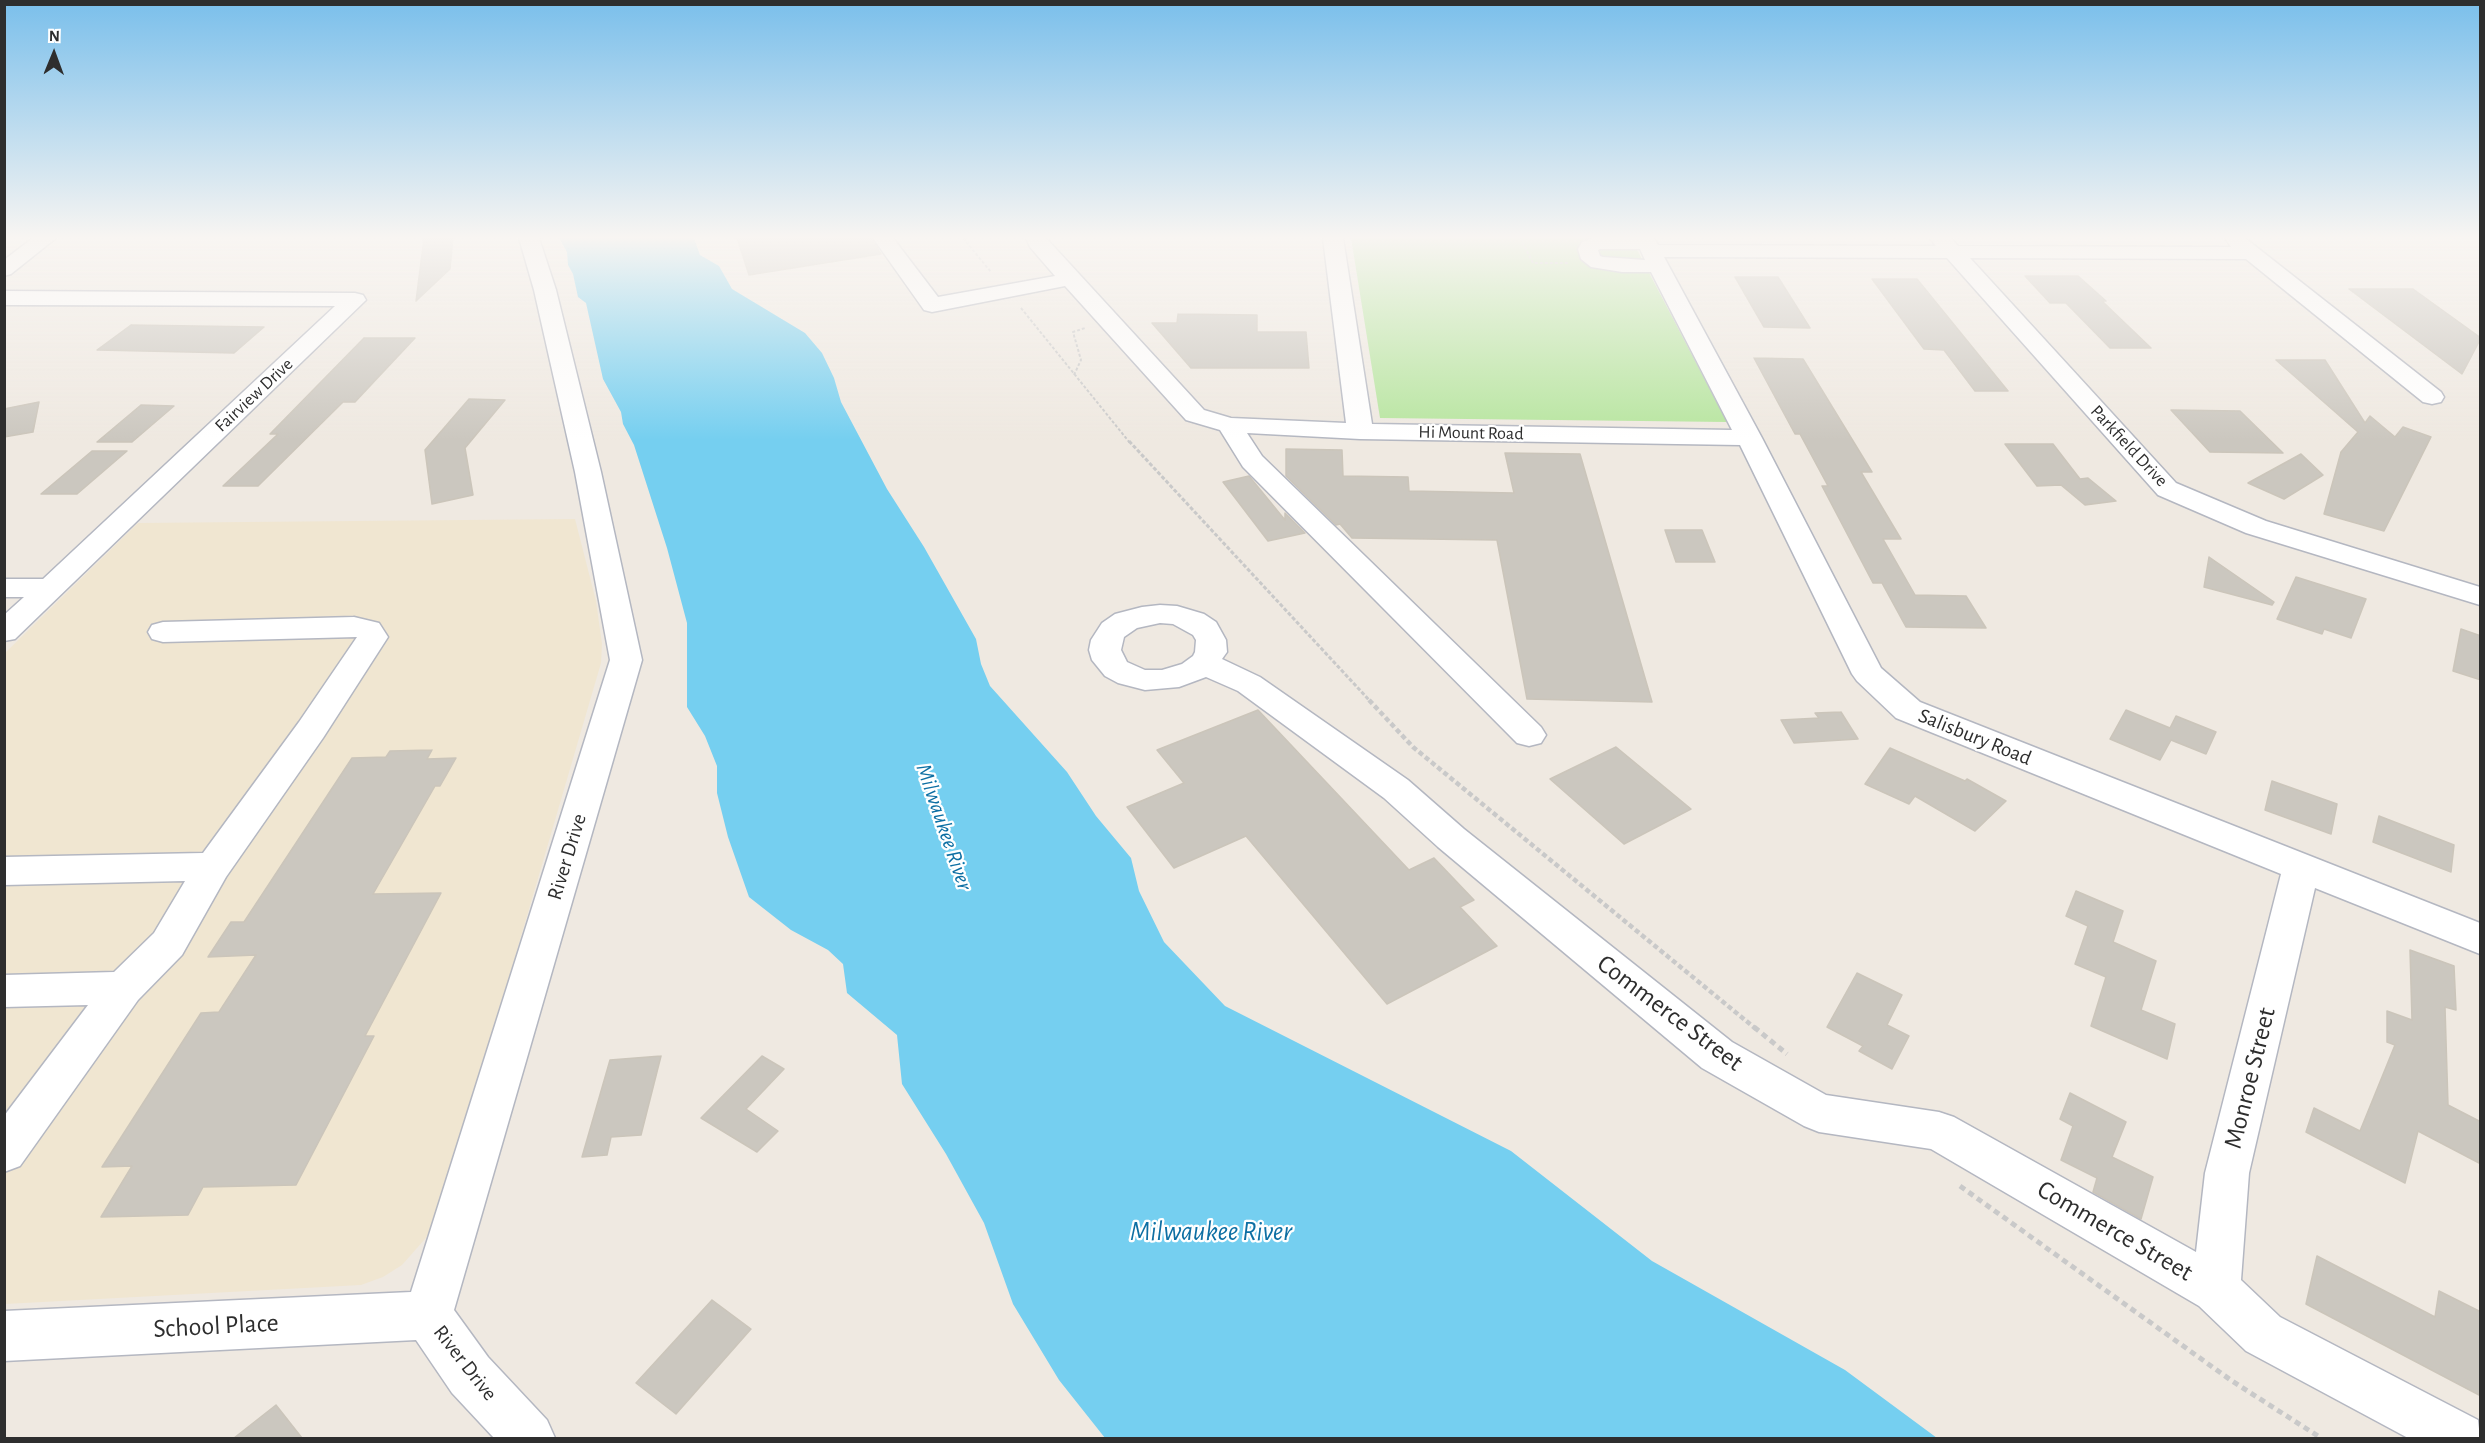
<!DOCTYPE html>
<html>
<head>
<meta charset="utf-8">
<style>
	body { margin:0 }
	#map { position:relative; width:2485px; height:1443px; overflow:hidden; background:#efe9e1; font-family:"Alegreya Sans",sans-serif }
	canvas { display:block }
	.frame { position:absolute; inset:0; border:6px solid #2e2e2e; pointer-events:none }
	.north { position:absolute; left:24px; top:24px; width:60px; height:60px; -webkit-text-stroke:4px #fff; paint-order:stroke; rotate:1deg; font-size:16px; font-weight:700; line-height:24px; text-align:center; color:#2e2e2e }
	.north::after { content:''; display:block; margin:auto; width:21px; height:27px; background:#2e2e2e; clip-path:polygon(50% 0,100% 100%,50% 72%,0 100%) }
</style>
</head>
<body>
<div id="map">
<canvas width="2485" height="1443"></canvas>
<div class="frame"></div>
<div class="north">N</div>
</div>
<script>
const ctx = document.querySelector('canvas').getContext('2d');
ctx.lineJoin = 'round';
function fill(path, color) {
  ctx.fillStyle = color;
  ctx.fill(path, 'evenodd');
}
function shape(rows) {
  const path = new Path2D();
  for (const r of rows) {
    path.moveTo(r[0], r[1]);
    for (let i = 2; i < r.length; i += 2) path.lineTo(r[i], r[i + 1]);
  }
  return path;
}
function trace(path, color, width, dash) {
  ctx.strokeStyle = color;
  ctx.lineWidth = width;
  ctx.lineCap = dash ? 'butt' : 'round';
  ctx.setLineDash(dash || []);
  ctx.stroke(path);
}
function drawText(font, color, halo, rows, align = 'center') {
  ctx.font = font + ' "Alegreya Sans",sans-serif';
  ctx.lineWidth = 4.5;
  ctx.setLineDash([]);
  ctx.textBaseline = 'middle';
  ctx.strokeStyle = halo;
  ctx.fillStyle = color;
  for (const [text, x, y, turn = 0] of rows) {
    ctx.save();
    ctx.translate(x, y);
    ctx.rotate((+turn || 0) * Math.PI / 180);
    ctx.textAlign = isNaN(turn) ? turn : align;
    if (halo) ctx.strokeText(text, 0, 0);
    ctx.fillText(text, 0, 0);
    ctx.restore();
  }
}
fill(shape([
	[575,519,596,601,602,644,601,663,438,1220,425,1239,402,1265,383,1277,361,1285,5,1304,5,653,138,523]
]), '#f0e6d1');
fill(shape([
	[1351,238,1631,238,1727,422,1380,418]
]), '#b6e59e');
fill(shape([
	[559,238,694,238,700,255,719,266,732,289,805,333,822,353,834,378,841,402,887,489,924,547,976,639,981,664,990,686,1067,772,1096,816,1131,858,1139,891,1164,942,1225,1006,1511,1151,1652,1261,1845,1370,1937,1438,1105,1438,1059,1380,1013,1304,984,1223,946,1154,902,1084,897,1035,847,993,843,964,828,950,791,930,749,897,728,837,717,793,717,766,705,736,687,707,687,623,667,548,634,445,623,424,621,412,603,379,586,303,578,297,573,274,568,265,567,252]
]), '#75cff0');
const building = shape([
	[424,238,453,238,450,269,416,301,424,238],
	[737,238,871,238,881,254,749,275,737,238],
	[2025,276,2078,276,2106,301,2102,301,2151,348,2110,348,2066,303,2050,303,2025,276],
	[1735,277,1778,277,1810,328,1764,327,1735,277],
	[1872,279,1917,279,2008,391,1975,391,1944,350,1924,349,1872,279],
	[2349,289,2413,289,2481,338,2462,374,2349,289],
	[1178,314,1257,315,1257,332,1306,332,1309,368,1191,368,1152,323,1177,323,1178,314],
	[131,325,264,327,234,353,97,350,131,325],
	[364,338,415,338,355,402,343,402,258,486,223,486,278,434,270,434,364,338],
	[1754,358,1803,359,1872,472,1861,472,1901,539,1883,539,1915,595,1966,596,1986,628,1906,627,1882,583,1873,583,1822,486,1828,486,1800,434,1795,434,1754,358],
	[2276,360,2325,360,2365,423,2370,416,2395,437,2403,427,2431,437,2384,531,2324,514,2341,452,2358,432,2276,360],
	[469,399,505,400,465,448,473,495,432,504,425,450,469,399],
	[39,402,33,432,4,437,4,409,39,402],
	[141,405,174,406,132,442,97,442,141,405],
	[2171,410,2240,411,2283,453,2210,452,2171,410],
	[2005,444,2053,444,2080,479,2088,478,2116,501,2085,505,2061,485,2037,486,2005,444],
	[1286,449,1342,450,1343,476,1408,477,1409,491,1514,493,1505,453,1580,454,1652,702,1527,699,1497,540,1352,538,1340,524,1336,525,1286,476,1286,449],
	[92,451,127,451,77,494,41,494,92,451],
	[2301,454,2323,475,2284,499,2248,483,2301,454],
	[1249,476,1285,520,1285,513,1305,533,1268,541,1223,482,1249,476],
	[1665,530,1702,530,1715,562,1676,562,1665,530],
	[2209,557,2274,602,2272,605,2204,587,2209,557],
	[2296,577,2366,599,2351,638,2324,629,2322,634,2277,619,2296,577],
	[2461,629,2481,636,2481,680,2453,671,2461,629],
	[1258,710,1409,870,1434,858,1474,900,1460,907,1497,946,1387,1004,1246,836,1174,868,1127,807,1184,783,1157,750,1258,710],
	[2126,710,2170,728,2176,716,2216,732,2206,754,2171,740,2160,760,2110,739,2126,710],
	[1841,712,1858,739,1794,743,1781,720,1819,718,1815,713,1841,712],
	[1616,747,1691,809,1624,844,1550,779,1616,747],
	[1890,748,1965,781,1967,779,2006,801,1975,831,1915,796,1909,804,1865,784,1890,748],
	[432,750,427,759,456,758,440,786,435,786,373,894,441,893,365,1036,374,1036,296,1185,203,1187,188,1215,101,1217,132,1166,102,1167,201,1013,219,1012,256,955,208,957,231,922,244,922,352,758,386,757,390,751,432,750],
	[2272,781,2337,804,2331,834,2265,810,2272,781],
	[2379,816,2454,845,2451,872,2373,842,2379,816],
	[2076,891,2123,911,2113,942,2156,961,2141,1010,2175,1024,2167,1059,2091,1026,2106,977,2075,964,2088,926,2066,916,2076,891],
	[2410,950,2454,966,2456,1010,2445,1007,2448,1105,2481,1122,2481,1164,2418,1131,2405,1183,2306,1132,2314,1108,2360,1131,2395,1045,2387,1042,2387,1011,2412,1020,2410,950],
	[1857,973,1902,995,1887,1025,1909,1036,1892,1069,1859,1051,1863,1046,1827,1027,1857,973],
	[661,1056,641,1135,611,1137,607,1155,582,1157,610,1060,661,1056],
	[762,1056,784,1069,746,1109,778,1131,757,1152,701,1118,762,1056],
	[2070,1093,2126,1122,2112,1157,2153,1177,2141,1219,2093,1192,2097,1178,2061,1160,2073,1126,2060,1119,2070,1093],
	[2317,1256,2435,1317,2439,1291,2481,1312,2481,1396,2306,1304,2317,1256],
	[712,1300,751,1329,676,1414,636,1383,712,1300],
	[276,1405,302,1438,234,1438,276,1405]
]);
fill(building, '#cbc7bf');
trace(building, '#cbc5ba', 1.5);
const minor = shape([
	[33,238,56,238,11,274,4,276,4,260,33,238],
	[519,238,539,238,556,290,601,472,642,660,454,1310,488,1357,547,1420,555,1438,494,1438,452,1393,416,1340,4,1361,4,1311,411,1292,610,660,575,472,534,290,519,238],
	[873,238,893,238,938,297,1055,276,1030,247,1026,238,1046,238,1204,410,1231,418,1346,423,1323,238,1343,238,1372,424,1732,430,1651,272,1622,272,1591,267,1581,259,1578,249,1582,242,1594,238,1654,238,1658,245,1936,246,1930,238,1951,238,1958,246,2231,247,2225,238,2245,238,2441,392,2444,397,2441,402,2432,404,2423,402,2246,259,1970,258,2176,483,2266,521,2480,587,2480,605,2246,533,2158,495,1947,258,1664,257,1762,438,1881,668,1920,702,2480,923,2480,954,2315,888,2249,1173,2241,1280,2280,1317,2478,1420,2480,1438,2408,1438,2246,1351,2199,1306,1931,1149,1819,1132,1804,1126,1702,1068,1438,847,1384,798,1238,691,1206,677,1179,687,1145,690,1118,683,1105,676,1092,660,1089,650,1091,640,1102,623,1115,614,1142,607,1160,605,1177,606,1204,614,1216,622,1226,640,1227,652,1222,659,1260,677,1408,780,1464,829,1732,1042,1826,1095,1939,1112,1954,1117,2196,1252,2205,1173,2281,874,1896,718,1857,681,1852,674,1740,445,1360,439,1247,433,1262,456,1541,727,1546,735,1541,743,1529,746,1517,743,1243,467,1220,430,1186,420,1065,286,932,312,924,310,873,238],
	[1600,249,1640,249,1645,260,1603,257,1600,256,1598,250,1600,249],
	[1160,623,1173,624,1193,635,1196,640,1195,652,1193,656,1182,664,1162,670,1145,670,1127,662,1121,650,1124,637,1137,628,1160,623],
	[4,291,355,293,363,295,366,300,15,639,4,641,4,615,24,597,4,597,4,579,43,579,335,306,4,305,4,291],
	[354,617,379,623,388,637,323,738,226,877,182,955,138,1000,20,1166,4,1172,4,1116,88,1005,4,1007,4,975,114,972,154,933,185,881,4,885,4,857,203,853,299,722,357,637,163,642,152,639,148,632,152,625,163,622,354,617]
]);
trace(minor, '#b4b7c1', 3);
trace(shape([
	[963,238,991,272],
	[1520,238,1533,263,1568,263],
	[1021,308,1130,443],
	[1074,375,1081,360,1073,332,1085,328]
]), '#c9c9c9', 2, [3, 2]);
trace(shape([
	[1129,441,1370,701]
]), '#c9c9c9', 3, [4, 2]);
trace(shape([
	[1369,700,1413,747,1756,1029]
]), '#c9c9c9', 4.5, [5, 3]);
trace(shape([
	[1754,1027,1787,1054],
	[1960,1186,2232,1381,2321,1438]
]), '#c9c9c9', 5, [6, 4.5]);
fill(minor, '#fff');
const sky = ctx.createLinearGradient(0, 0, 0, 440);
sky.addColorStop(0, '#7abfeb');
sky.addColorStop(0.54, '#f8f5f2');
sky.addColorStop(1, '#f8f5f200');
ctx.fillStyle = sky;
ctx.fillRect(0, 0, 2485, 440);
drawText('18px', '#2e2e2e', '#fff', [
	["Fairview Drive",254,395,-43],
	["Hi Mount Road",1471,433,1],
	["Parkfield Drive",2129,446,47]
]);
drawText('21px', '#2e2e2e', '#fff', [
	["Salisbury Road",1975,737,22],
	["River Drive",567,857,-73],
	["River Drive",465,1363,52]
]);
drawText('italic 22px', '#0d6fa3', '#fff', [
	["Milwaukee River",944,827,71]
]);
drawText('26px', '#2e2e2e', '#fff', [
	["Commerce Street",1670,1013,37],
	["Monroe Street",2250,1078,-76],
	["Commerce Street",2115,1231,30],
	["School Place",216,1326,-3]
]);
drawText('italic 27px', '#0d6fa3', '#fff', [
	["Milwaukee River",1211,1232]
]);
</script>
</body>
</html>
